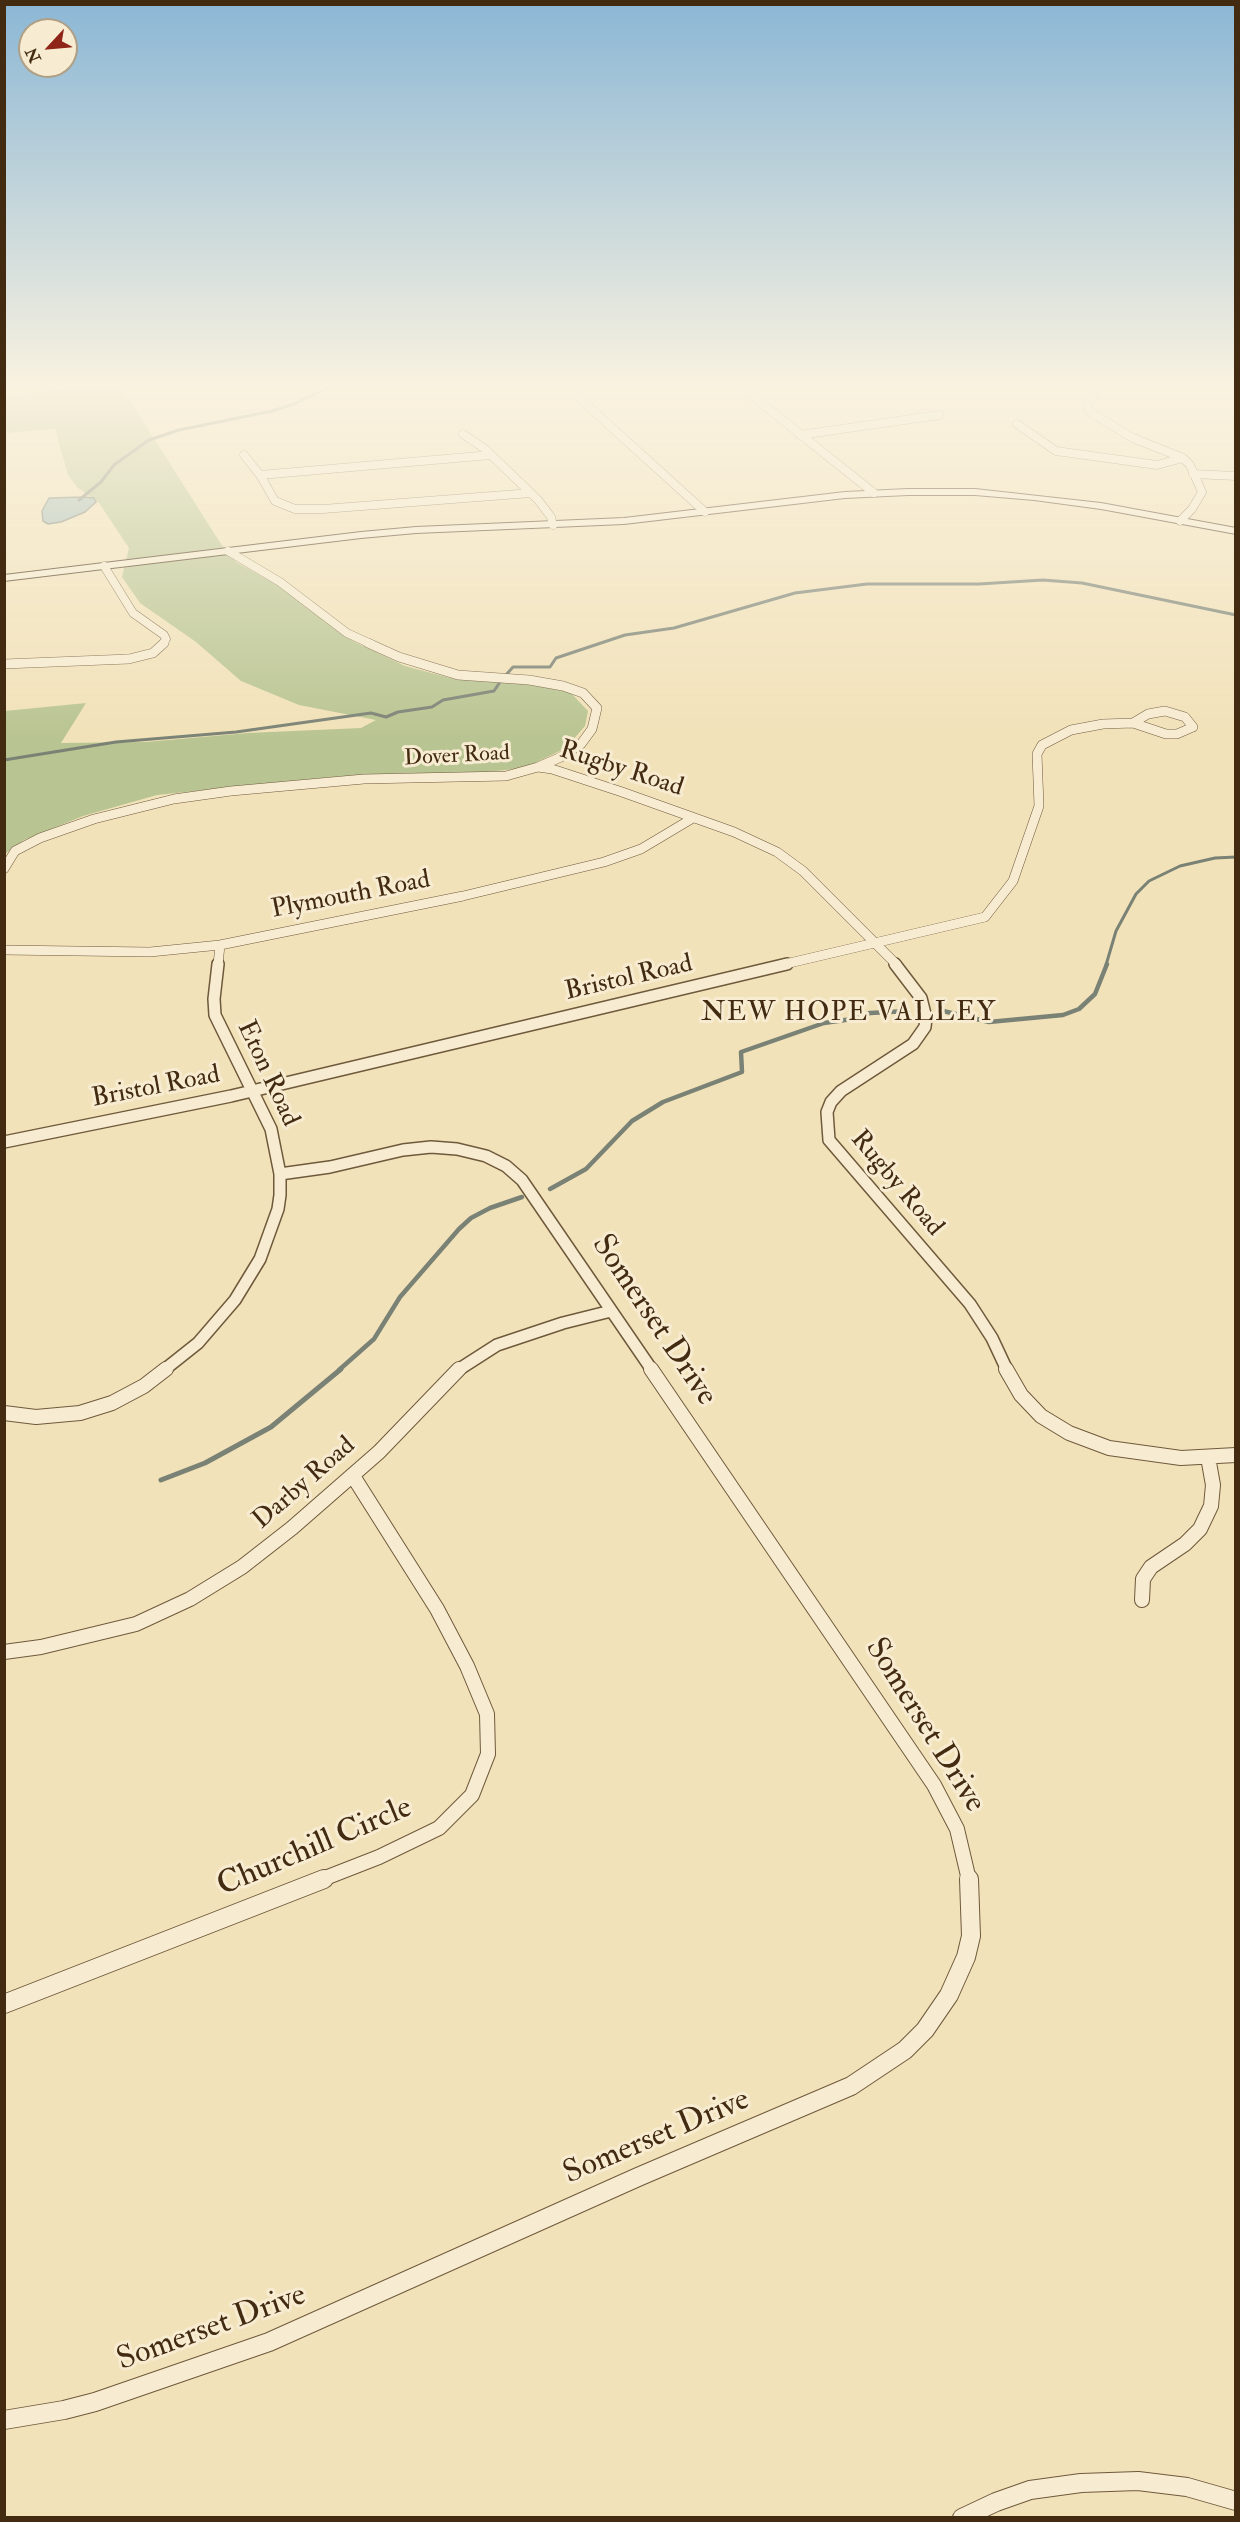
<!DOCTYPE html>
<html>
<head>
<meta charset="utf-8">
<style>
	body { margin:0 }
	#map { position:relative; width:1240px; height:2522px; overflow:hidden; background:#f2e2b9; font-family:"IM FELL Double Pica",serif }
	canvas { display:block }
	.frame { position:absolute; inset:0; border:6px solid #432b11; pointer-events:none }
	.north { position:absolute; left:18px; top:18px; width:60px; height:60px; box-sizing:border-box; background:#f7ecd2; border:2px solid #af9f85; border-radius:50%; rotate:244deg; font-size:16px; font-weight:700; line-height:24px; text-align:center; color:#432b11 }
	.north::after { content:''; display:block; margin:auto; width:21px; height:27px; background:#8f2418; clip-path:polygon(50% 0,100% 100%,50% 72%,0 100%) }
</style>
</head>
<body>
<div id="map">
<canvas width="1240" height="2522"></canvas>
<div class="frame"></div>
<div class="north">N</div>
</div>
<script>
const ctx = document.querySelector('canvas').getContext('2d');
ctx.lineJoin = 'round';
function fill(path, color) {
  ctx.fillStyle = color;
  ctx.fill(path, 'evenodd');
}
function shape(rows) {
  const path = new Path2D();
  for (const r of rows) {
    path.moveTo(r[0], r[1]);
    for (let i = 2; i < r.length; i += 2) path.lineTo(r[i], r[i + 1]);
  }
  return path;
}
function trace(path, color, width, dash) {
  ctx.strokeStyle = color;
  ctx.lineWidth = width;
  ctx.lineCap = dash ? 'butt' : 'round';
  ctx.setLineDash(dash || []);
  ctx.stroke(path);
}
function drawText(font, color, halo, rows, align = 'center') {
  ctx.font = font + ' "IM FELL Double Pica",serif';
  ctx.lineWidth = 6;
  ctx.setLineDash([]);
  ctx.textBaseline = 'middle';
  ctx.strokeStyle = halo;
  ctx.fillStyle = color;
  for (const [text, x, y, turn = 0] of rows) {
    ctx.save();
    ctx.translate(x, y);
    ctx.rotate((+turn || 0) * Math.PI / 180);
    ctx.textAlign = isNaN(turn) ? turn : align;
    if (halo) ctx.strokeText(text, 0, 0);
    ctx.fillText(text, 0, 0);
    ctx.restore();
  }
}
fill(shape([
	[65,388,122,388,221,544,236,562,277,585,353,641,405,666,454,679,531,684,571,693,588,711,585,726,566,748,524,768,468,774,411,773,332,777,157,795,83,816,24,840,5,854,5,711,86,703,61,743,146,742,248,733,361,728,376,720,299,705,241,681,196,642,140,603,122,577,129,548,99,503,78,488,68,475,55,429,5,433,5,397]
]), '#b8c491');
const water = shape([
	[83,497,94,498,96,502,85,512,61,522,48,524,43,521,42,511,49,498,83,497]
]);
fill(water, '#9fbcb8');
trace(water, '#7a8275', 1.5);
trace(shape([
	[79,500,101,482,114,465,149,440,179,430,272,411,294,404,328,388],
	[505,676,513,667,550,667,556,658,625,635,674,628,795,593,867,584,979,584,1043,580,1082,583,1236,615],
	[4,760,116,742,236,732,371,713,386,717,398,712,432,707,443,700,494,691,500,682],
	[1106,965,1116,931,1136,894,1149,881,1180,866,1215,858,1236,857]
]), '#7a8275', 3);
trace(shape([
	[939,1010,989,1022,1063,1015,1079,1009,1095,994,1107,964],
	[550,1189,586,1169,632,1121,663,1102,742,1072,741,1052,824,1023,852,1019,870,1013,908,1011],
	[339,1370,374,1339,400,1297,459,1229,471,1218,490,1208,522,1197]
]), '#7a8275', 4.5);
trace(shape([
	[161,1480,205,1463,271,1427,341,1369]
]), '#7a8275', 5);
const minorFar4 = shape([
	[1097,390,1087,404,1090,412,1133,438,1183,458,1190,465,1202,492,1192,509,1180,521],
	[746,391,874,493],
	[577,396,705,512],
	[1017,424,1056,451,1157,465,1183,458],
	[463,434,485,449,538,500,551,517,553,525],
	[800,435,939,415],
	[244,455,260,475,275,501,295,509,323,509,531,493],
	[1193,474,1236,476],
	[260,475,491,455],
	[228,551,280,582,347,633,371,644],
	[104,566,133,613,164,635,166,639,163,644]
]);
const minorFar3 = shape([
	[4,664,129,659,153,653,164,643],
	[1165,711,1185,717,1193,727,1177,734,1166,734,1133,723,1148,714,1165,711],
	[538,767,552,769,622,792,734,832,777,852,803,871,897,965],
	[4,869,15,851,40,838,94,819,174,799,231,791,364,779,506,776,538,767,561,757,581,744,592,729,597,708,583,693,563,686,529,680,458,675,399,657,368,643],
	[4,950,150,952,220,945,463,896,604,862,641,849,693,818],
	[218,965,220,945],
	[781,965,985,917,1013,881,1039,806,1037,754,1042,745,1071,730,1103,724,1133,723]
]);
const minorFar2 = shape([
	[895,964,921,998,926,1018,925,1027,913,1044,841,1091,831,1102,827,1112,829,1140,970,1304,992,1338,1007,1370],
	[4,1142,231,1096,787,964],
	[280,1174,330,1167,403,1150,431,1147,457,1149,486,1156,506,1166,522,1180,652,1370],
	[164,1370,198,1343,235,1300,260,1259,278,1209,280,1195,280,1174,271,1129,215,1015,214,999,218,964],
	[458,1370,497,1345,563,1323,611,1311]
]);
const minorFar1 = shape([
	[651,1369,934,1785,957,1829,969,1880],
	[1006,1369,1021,1395,1041,1416,1069,1433,1109,1448,1181,1458,1236,1455],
	[4,1413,36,1417,80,1413,112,1403,144,1386,166,1369],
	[1142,1600,1143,1579,1151,1567,1185,1544,1200,1529,1211,1506,1213,1485,1208,1457],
	[4,1652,41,1647,136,1624,190,1599,242,1567,292,1528,379,1452,459,1369],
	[320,1880,379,1857,439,1828,472,1795,488,1754,487,1714,467,1666,437,1609,353,1476]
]);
const minor = shape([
	[4,2004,324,1879],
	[4,2420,64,2410,95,2402,269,2342,638,2177,851,2086,905,2050,925,2030,949,1995,966,1957,971,1936,969,1879],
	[962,2518,996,2502,1030,2490,1081,2483,1138,2481,1187,2487,1236,2501]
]);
const secondary = shape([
	[908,489,975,489,1101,503,1236,528,1236,534,1101,509,1034,500,975,495,908,495,845,498,624,524,416,533,361,538,4,581,4,575,361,532,416,527,624,518,845,492,908,489]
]);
trace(minorFar4, '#6f593b', 9);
trace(minorFar3, '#6f593b', 10);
trace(minorFar2, '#6f593b', 14);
trace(minorFar1, '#6f593b', 16);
trace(minor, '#6f593b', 20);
trace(secondary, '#432b11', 2);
trace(minorFar4, '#f7ecd2', 8);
trace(minorFar3, '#f7ecd2', 9);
trace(minorFar2, '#f7ecd2', 11);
trace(minorFar1, '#f7ecd2', 14);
trace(minor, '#f7ecd2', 18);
fill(secondary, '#f7ecd2');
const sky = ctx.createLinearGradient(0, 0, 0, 741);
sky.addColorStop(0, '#8bb7d5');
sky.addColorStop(0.52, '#f9f2e0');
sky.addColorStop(1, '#f9f2e000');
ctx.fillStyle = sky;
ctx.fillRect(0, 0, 1240, 741);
drawText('22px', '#432b11', '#f7ecd2', [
	["Dover Road",457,757,-3]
]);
drawText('26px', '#432b11', '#f7ecd2', [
	["Rugby Road",621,770,18],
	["Plymouth Road",351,896,-11],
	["Bristol Road",629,979,-13],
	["Eton Road",267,1074,65],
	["Bristol Road",156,1088,-11],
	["Rugby Road",896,1184,50],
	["Darby Road",305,1484,-41]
]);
ctx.letterSpacing = '1.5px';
drawText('27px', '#432b11', '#f7ecd2', [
	["NEW HOPE VALLEY",849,1014]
]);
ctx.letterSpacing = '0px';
drawText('32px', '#432b11', '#f7ecd2', [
	["Somerset Drive",653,1321,56],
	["Somerset Drive",924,1726,58],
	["Churchill Circle",315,1848,-23],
	["Somerset Drive",657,2138,-23],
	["Somerset Drive",212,2329,-20]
]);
</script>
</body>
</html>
